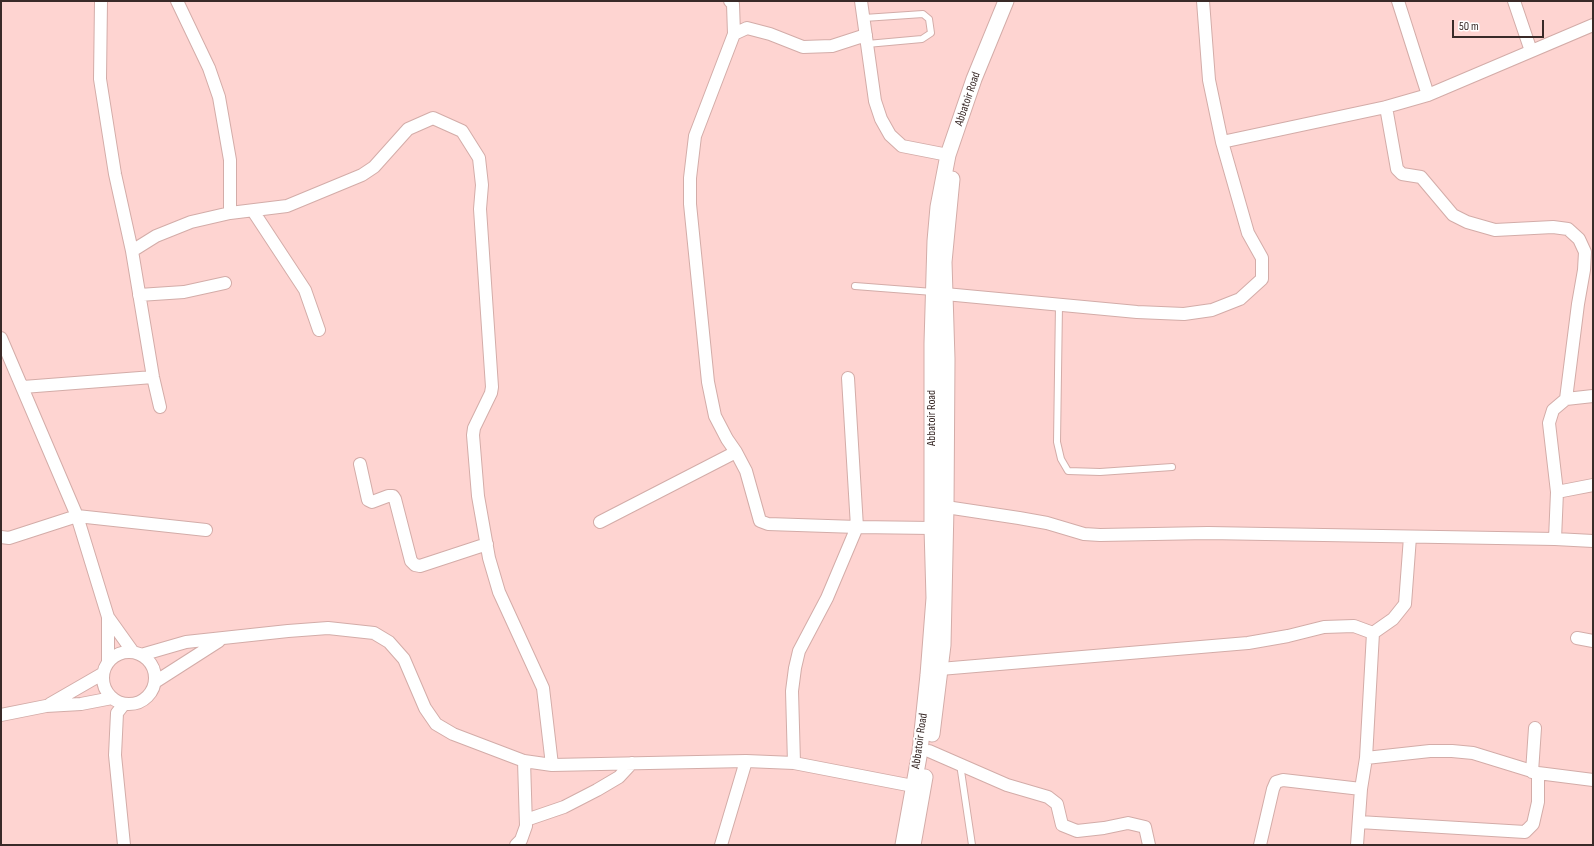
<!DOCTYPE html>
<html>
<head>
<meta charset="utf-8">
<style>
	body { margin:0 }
	#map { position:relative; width:1594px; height:846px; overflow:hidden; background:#fed4d1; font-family:"Sofia Sans Condensed",sans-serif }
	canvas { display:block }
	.frame { position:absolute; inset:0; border:2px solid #392a28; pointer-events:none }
	.scale { position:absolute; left:1452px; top:20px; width:92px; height:18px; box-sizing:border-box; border:2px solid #392a28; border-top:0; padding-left:5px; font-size:12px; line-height:14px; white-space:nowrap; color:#392a28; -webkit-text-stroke:3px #fff; paint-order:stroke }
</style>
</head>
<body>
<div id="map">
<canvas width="1594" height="846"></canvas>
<div class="frame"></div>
<div class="scale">50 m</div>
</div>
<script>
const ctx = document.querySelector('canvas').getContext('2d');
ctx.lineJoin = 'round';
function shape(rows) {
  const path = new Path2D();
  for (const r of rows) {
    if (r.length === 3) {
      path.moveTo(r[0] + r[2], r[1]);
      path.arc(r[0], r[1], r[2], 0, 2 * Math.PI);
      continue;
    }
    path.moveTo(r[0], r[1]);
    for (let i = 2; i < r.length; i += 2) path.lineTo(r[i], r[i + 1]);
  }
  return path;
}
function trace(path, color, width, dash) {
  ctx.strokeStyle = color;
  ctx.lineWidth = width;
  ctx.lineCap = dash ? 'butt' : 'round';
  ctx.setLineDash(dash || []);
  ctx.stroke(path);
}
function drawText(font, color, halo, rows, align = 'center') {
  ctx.font = font + ' "Sofia Sans Condensed",sans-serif';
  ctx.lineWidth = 4;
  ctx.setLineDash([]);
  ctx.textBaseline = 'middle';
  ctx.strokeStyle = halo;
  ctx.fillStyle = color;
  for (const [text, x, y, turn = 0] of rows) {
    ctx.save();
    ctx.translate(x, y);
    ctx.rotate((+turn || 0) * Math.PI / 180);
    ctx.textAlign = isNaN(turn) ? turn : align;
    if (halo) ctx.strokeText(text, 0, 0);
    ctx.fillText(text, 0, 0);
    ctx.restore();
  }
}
const service = shape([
	[864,18,923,14,929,19,931,33,922,39,867,44],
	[855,286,933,292],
	[1059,305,1057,442,1061,459,1068,471,1100,472,1172,467],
	[960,764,972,845]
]);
const minor = shape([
	[101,1,100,79,115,174,132,251,153,377,160,407],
	[177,1,209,68,219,97,230,160,230,213],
	[730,1,733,4,734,34,695,136,690,178,690,204,708,382,715,416,727,439,736,452,746,471,760,521,768,524,857,527,932,528],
	[861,1,875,101,881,119,890,135,902,146,948,155],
	[1398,1,1428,95],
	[1514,1,1531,51],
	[734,34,747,28,770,34,803,47,832,46,866,35],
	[1386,107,1397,169,1402,174,1421,177,1453,215,1467,222,1495,230,1553,227,1568,229,1579,239,1585,252,1584,270,1578,304,1566,399],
	[1222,142,1386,107,1428,95,1593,25],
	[253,211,305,290,319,330],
	[132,251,156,236,191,222,230,213,287,206,362,175,374,167,408,129,433,118,462,131,479,158,482,185,480,209,492,387,491,393,474,428,473,435,478,496,489,558,499,592,543,688,552,765],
	[945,294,1137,312,1184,314,1212,310,1240,299,1262,279,1262,258,1248,233,1222,142,1209,80,1203,1],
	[139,295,184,292,225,283],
	[1,338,77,516,108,617,108,661],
	[23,387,153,377],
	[360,464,368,500,372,502,388,496,393,496,395,499,411,561,415,565,420,566,487,544],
	[1557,492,1593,485],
	[946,507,1019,518,1047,523,1084,534,1100,535,1208,533,1555,539,1593,541],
	[600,522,736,452],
	[1,537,9,538,77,516,206,530],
	[1555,539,1557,492,1549,423,1553,410,1566,399,1593,396],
	[108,617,133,652],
	[1373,633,1393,619,1405,604,1410,537],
	[1577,638,1593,641],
	[129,678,26],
	[141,655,186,642,288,631,328,628,374,633,389,642,404,659,425,708,436,724,453,734,524,761,552,765,746,761,794,763,913,786],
	[940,669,1248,643,1288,636,1324,627,1354,626,1373,633],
	[155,682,219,641],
	[50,704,102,674],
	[1,715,46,706,81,704,112,698],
	[929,751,1007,785,1048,797,1057,804,1062,825,1077,831,1104,828,1128,823,1145,827,1149,845],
	[1366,758,1430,751,1452,751,1473,753,1538,773,1593,780],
	[794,763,792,691,795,668,799,651,827,598,857,527,848,378],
	[1532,772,1535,728],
	[526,820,564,807,597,790,619,777,632,763],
	[1359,822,1525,832,1533,824,1538,802,1538,773],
	[124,845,115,755,117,713,124,704],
	[516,845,521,840,526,826,524,761],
	[721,845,746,761],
	[1260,845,1273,789,1276,782,1283,780,1361,789],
	[1357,845,1361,789,1366,758,1373,633]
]);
const tertiary = shape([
	[932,734,943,645,946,507,947,359,944,262,952,179],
	[903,845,920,751,928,675,934,598,932,528,932,343,935,241,938,207,948,155,974,79,1006,1],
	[913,845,925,777]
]);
trace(service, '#d3aca8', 8);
trace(minor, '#d3aca8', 14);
trace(tertiary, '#d3aca8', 17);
trace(service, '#fff', 6);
trace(minor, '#fff', 12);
trace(tertiary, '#fff', 15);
drawText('12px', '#392a28', '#fff', [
	["Abbatoir Road",968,99,-71],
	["Abbatoir Road",932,418,-90],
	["Abbatoir Road",920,741,-82]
]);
</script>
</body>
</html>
